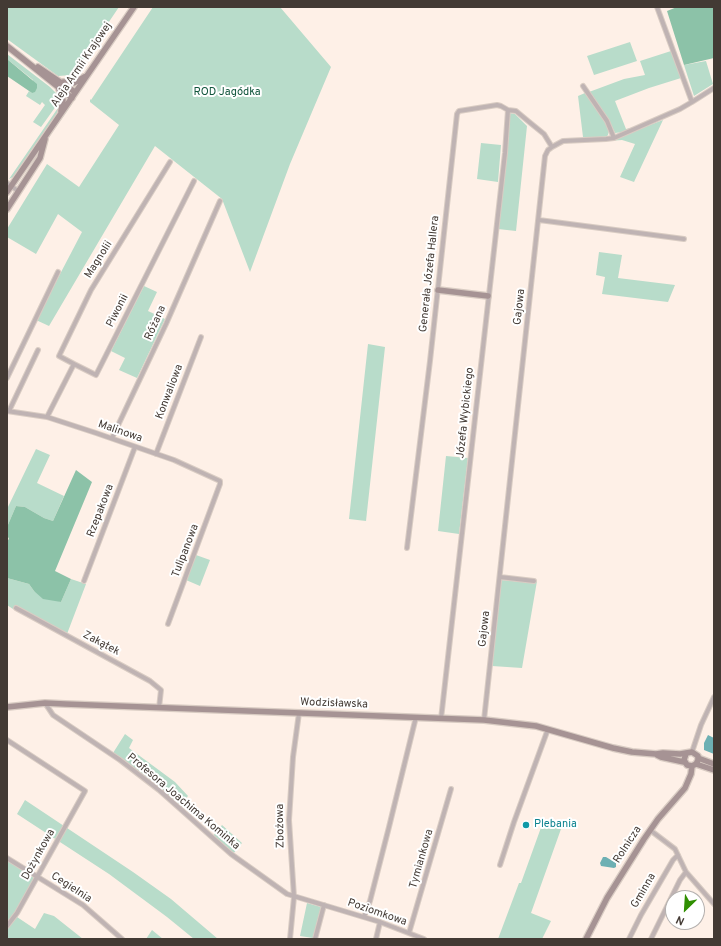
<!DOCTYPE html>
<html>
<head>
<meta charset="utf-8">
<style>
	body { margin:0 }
	#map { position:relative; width:721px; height:946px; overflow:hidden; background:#fef0e7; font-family:Overpass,sans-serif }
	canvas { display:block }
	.frame { position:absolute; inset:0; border:8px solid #433a34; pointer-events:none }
	.north { position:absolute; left:665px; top:890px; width:40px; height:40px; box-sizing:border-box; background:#fff; border:1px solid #b4b0ae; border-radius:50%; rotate:205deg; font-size:11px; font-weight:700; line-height:16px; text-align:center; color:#433a34 }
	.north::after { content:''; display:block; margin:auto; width:14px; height:18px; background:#308f02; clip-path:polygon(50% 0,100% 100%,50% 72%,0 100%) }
</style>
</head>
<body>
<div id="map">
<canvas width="721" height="946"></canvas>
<div class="frame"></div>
<div class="north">N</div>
</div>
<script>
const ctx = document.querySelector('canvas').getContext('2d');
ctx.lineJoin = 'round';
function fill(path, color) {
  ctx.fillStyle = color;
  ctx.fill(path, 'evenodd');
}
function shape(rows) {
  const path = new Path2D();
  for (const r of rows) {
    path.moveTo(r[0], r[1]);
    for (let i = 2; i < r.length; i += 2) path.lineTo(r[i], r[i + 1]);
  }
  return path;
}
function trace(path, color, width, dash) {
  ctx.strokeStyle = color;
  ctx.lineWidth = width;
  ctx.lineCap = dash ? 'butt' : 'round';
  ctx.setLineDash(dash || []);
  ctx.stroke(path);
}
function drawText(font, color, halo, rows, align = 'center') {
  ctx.font = font + ' Overpass,sans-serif';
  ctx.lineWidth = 4;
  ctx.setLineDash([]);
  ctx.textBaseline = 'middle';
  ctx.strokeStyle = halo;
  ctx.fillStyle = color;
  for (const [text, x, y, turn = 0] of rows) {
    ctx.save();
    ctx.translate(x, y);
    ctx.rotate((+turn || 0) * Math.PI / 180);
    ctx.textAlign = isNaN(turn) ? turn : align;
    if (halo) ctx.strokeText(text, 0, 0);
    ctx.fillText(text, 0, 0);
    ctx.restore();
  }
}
fill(shape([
	[7,7,119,7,73,75,58,76,7,39],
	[153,7,280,7,331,67,290,164,250,272,222,199,155,146,49,326,36,320,82,232,58,214,36,254,7,237,7,229,47,164,79,187,119,125,90,102,90,99,91,100],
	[630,42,637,61,594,75,587,56],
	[671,51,681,78,649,88,615,101,626,129,635,127,623,132,615,133,608,118,589,92,624,79,645,75,640,61],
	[7,54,50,87,57,94,59,102,41,127,33,122,45,105,42,102,40,105,26,96,29,91,32,93,33,80,7,59],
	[706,61,713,84,694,96,684,65],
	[585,93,605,121,609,131,608,135,605,138,583,137,578,96],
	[70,102,72,104,51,134,42,150,28,166,17,184,15,185],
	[60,105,58,113,15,176,9,179],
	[509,113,515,114,527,126,516,231,498,229],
	[663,120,634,182,620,177,635,144,622,140,608,141],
	[481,143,501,145,498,182,477,179],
	[599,252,622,255,618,278,675,285,668,302,602,294,605,277,596,275],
	[144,286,157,292,148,311,165,319,137,378,119,370,125,358,111,351],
	[368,344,385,347,366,521,349,519],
	[36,449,50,455,37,483,64,496,53,521,44,518,25,507,16,506,7,527,7,509],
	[446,456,468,458,459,534,438,531],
	[196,555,210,560,200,586,186,580],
	[7,578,29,584,34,591,61,602,71,579,86,584,67,634,16,605,13,609,7,605],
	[501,580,534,583,537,581,522,668,492,666],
	[125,734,133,740,129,748,175,782,188,796,180,805,153,782,113,753],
	[25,800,133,872,171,899,218,939,194,939,167,917,109,874,17,814],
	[543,822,561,829,531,913,551,921,542,939,498,939,519,883,521,883],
	[222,825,242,843,233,854,213,836],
	[7,860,37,880,25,900,17,917,35,929,44,913,54,916,83,939,7,939],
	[307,903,321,907,313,938,300,936],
	[152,930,163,939,146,939]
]), '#b8dcca');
fill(shape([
	[677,7,714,7,714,58,684,65,667,11],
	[7,59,37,84,37,88,35,92,32,93,7,76],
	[76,470,92,482,55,571,71,579,61,602,43,599,34,591,29,584,7,578,7,541,9,539,7,535,7,527,16,506,25,507,44,518,53,521]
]), '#8cc2a8');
fill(shape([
	[708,735,714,738,714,754,704,750,704,743],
	[603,857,606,857,616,863,616,867,614,868,601,866,600,863]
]), '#6eb0b3');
const street = shape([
	[583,86,607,121,614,138],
	[692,102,714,88],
	[7,183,18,191],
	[539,220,684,239],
	[74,364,59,356,91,290,170,162],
	[7,378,58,272],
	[7,411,47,417,96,433,174,460,220,481,220,484,168,624],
	[9,411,38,350],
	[47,417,74,364,96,375,194,181],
	[112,438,166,324,220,201],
	[156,454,201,337],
	[407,548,430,361,457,114,459,111,497,105,501,106,508,110,516,111,528,121,544,134,552,147],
	[500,577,534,581],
	[84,581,135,447],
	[16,608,150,681,161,690,159,708],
	[45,703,53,715,120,760,159,790,231,854,287,894,380,922,424,939],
	[441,719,505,153,508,110],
	[484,720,545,156,548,150,552,147,563,141,606,139,614,138,680,109,692,102,657,7],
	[7,740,85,791,17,913,7,926],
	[692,752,701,725,714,697],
	[650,830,675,849,686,872,714,904],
	[7,858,83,905,122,939],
	[500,865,514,822,548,729],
	[364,917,370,901,389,827,416,717],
	[409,933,451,789],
	[290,939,294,897,289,820,293,757,299,713],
	[315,939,324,905],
	[376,939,380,922],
	[629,939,641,915,673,860,678,855],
	[651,939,680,880,686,872]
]);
const secondary = shape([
	[7,46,72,98],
	[38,67,75,92],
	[63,82,74,83,84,77],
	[59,89,63,100,61,111],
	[7,192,134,7],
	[7,209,40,158,45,139],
	[438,290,488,296],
	[7,707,45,703,65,704,484,720,536,726,613,748,632,752,656,754,663,753,680,754,692,752,698,756,698,760,696,764,692,766,687,765,684,760,686,754],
	[657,755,661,757,684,762],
	[698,758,714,764],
	[696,764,714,770],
	[586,939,607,898,644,839,658,819,685,788,691,774,692,766]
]);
trace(street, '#d9ccc3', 6);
trace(secondary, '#d9ccc3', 8);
trace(street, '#bfb3b3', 4);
trace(secondary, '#a69394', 5.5);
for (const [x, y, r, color] of [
	[526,825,4,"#0f9aa8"]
]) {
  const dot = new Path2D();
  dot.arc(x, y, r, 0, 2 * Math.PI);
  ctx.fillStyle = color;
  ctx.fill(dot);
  trace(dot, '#fff', 1.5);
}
drawText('11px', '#433a34', '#fff', [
	["Aleja Armii Krajowej",82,65,-56],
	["Magnolii",99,260,-58],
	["Generała Józefa Hallera",430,274,-84],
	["Gajowa",520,307,-84],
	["Piwonii",118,311,-63],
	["Różana",156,323,-66],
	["Konwaliowa",170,392,-69],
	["Józefa Wybickiego",466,413,-84],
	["Malinowa",120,432,19],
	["Rzepakowa",101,511,-69],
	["Tulipanowa",186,551,-69],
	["Gajowa",485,629,-84],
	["Zakątek",101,644,28],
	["Wodzisławska",334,704,2],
	["Profesora Joachima Kominka",183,802,40],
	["Zbożowa",281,826,-91],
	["Rolnicza",628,845,-57],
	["Dożynkowa",39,855,-61],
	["Tymiankowa",422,859,-74],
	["Cegielnia",71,888,33],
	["Gminna",644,891,-60],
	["Poziomkowa",377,913,19]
]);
drawText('11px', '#11553c', '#fff', [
	["ROD Jagódka",227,93]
]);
drawText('11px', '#0d838f', '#fff', [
	["Plebania",534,825]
], 'left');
</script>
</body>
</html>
